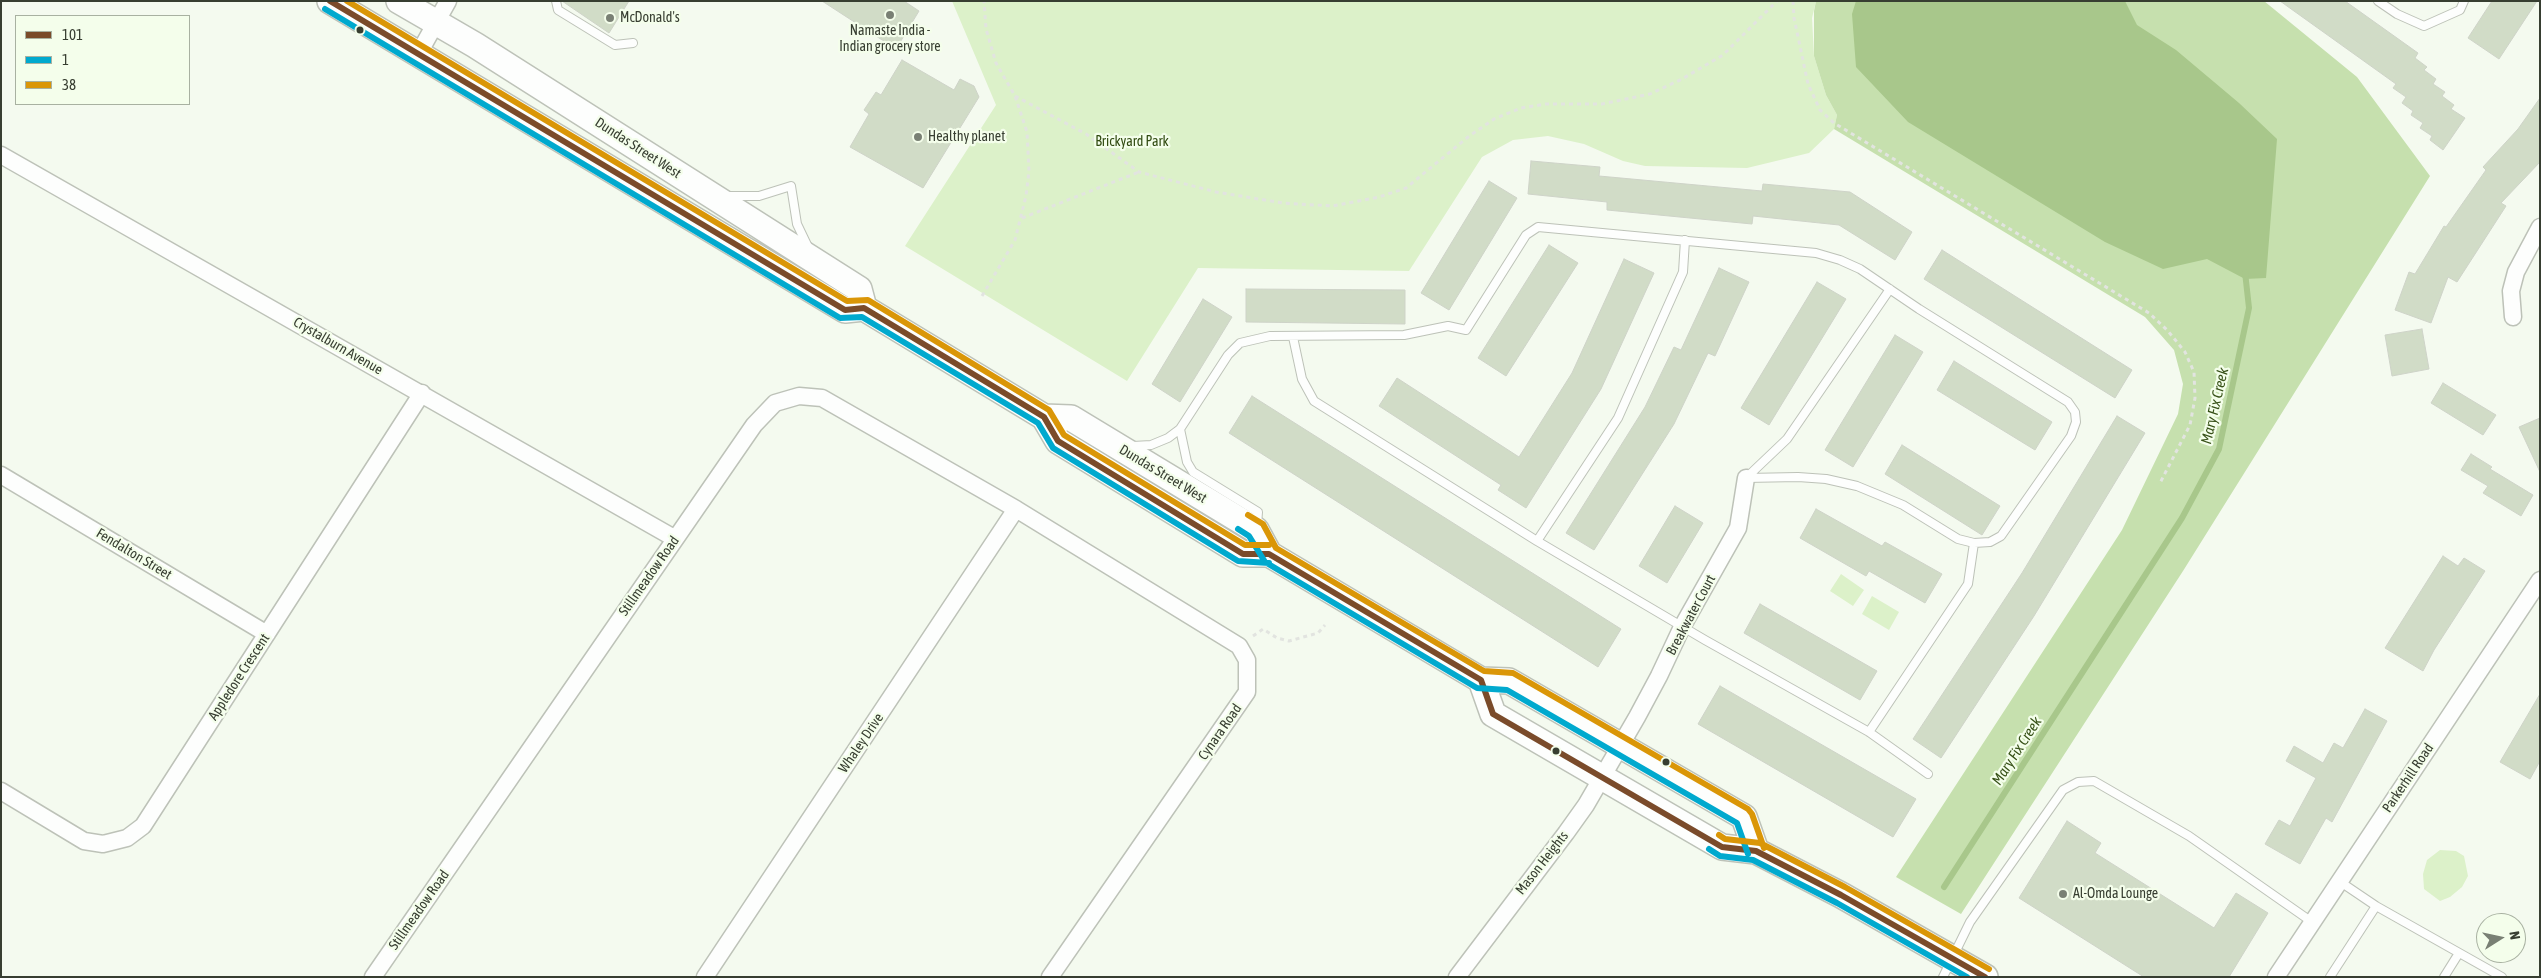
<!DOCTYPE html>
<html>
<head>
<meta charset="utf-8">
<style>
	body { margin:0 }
	#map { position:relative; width:2541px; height:978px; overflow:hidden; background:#f4faef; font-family:"Asap Condensed",sans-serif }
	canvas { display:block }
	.frame { position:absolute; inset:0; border:2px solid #373e31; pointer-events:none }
	.legend { position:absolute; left:15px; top:15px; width:175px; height:90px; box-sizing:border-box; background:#f4feeb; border:1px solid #a8b1a1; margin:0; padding:6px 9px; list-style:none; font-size:15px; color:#373e31 }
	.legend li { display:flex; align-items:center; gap:10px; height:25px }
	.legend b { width:25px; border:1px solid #a8b1a1 }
	.north { position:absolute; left:2476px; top:913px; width:50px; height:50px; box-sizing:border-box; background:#f4feeb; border:1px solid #a8b1a1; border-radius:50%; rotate:80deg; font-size:14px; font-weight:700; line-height:20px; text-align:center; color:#373e31 }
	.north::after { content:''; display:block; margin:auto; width:18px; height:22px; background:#798074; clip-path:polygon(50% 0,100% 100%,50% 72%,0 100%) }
</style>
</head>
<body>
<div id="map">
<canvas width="2541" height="978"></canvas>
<div class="frame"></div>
<ul class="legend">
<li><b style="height:6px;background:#7a4b2a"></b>101</li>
<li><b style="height:6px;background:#00a9ce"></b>1</li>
<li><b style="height:6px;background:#da9607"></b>38</li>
</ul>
<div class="north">N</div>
</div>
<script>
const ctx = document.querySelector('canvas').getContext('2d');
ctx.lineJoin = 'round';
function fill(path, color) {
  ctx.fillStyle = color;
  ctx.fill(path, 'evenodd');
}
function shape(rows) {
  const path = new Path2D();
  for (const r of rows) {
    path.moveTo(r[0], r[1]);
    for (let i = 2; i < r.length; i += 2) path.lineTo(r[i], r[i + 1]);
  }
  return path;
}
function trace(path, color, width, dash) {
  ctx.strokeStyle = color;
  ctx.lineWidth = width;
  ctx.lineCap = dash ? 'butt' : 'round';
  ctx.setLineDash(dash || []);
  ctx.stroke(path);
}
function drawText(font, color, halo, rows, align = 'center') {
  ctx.font = font + ' "Asap Condensed",sans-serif';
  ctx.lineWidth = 4.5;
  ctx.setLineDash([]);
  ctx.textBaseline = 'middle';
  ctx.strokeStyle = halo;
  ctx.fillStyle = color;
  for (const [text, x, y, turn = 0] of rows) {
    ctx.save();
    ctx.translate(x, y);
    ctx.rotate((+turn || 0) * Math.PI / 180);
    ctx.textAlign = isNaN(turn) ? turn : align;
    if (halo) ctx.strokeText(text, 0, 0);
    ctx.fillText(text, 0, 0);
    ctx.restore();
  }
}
fill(shape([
	[952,1,1816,1,1812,18,1814,56,1826,95,1837,115,1834,129,1809,153,1747,168,1645,166,1623,161,1584,144,1548,136,1513,140,1482,157,1409,271,1198,268,1127,381,905,246,996,105],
	[1841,574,1864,590,1853,606,1830,591],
	[1872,596,1899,612,1889,630,1862,614],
	[2440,850,2456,851,2464,856,2468,876,2462,887,2450,897,2440,901,2424,889,2423,874,2427,860]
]), '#dcf1c9');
fill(shape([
	[1816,1,2264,1,2357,77,2430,176,2183,571,1961,914,1896,877,2122,530,2178,414,2183,384,2174,350,2145,317,1834,129,1837,115,1826,95,1814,56,1814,11]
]), '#c6e0ae');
fill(shape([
	[1856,1,2125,1,2137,25,2176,50,2239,103,2277,139,2266,278,2245,279,2207,259,2163,269,2105,242,1908,122,1856,67,1852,14]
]), '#a8c78b');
trace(shape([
	[1944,887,2182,518,2219,449,2249,308,2245,272]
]), '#a8c78b', 6);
const building = shape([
	[562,1,629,1,609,33,562,1],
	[822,1,904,1,919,11,896,49,822,1],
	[2280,1,2345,1,2418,53,2415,58,2427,67,2424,70,2436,79,2433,84,2445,92,2442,96,2454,105,2451,109,2465,118,2443,150,2430,140,2432,136,2420,128,2423,123,2411,115,2413,111,2402,103,2406,97,2393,88,2396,84,2280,1],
	[2492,1,2537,1,2499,59,2468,38,2492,1],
	[902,60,954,90,960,79,974,86,979,97,923,188,850,147,869,114,864,110,876,92,881,95,902,60],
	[2540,98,2540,162,2501,203,2506,206,2457,282,2448,277,2431,323,2395,310,2409,272,2415,274,2444,226,2446,227,2486,170,2483,167,2518,129,2540,98],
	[1531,161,1600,167,1599,176,1762,191,1763,184,1850,192,1912,232,1895,260,1839,225,1753,216,1752,224,1607,210,1607,202,1528,194,1531,161],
	[1489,181,1517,198,1449,310,1421,293,1489,181],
	[1549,245,1578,263,1506,376,1478,358,1549,245],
	[1942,250,2132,370,2115,398,1924,279,1942,250],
	[1624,259,1654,273,1601,389,1526,508,1498,490,1501,485,1379,406,1397,378,1519,457,1572,373,1624,259],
	[1719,268,1749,282,1715,356,1708,353,1674,424,1594,550,1566,533,1645,407,1674,347,1681,350,1719,268],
	[1817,282,1846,299,1769,425,1741,408,1817,282],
	[1246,289,1405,290,1405,324,1246,322,1246,289],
	[1203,299,1232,317,1180,402,1152,384,1203,299],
	[2422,329,2429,369,2392,376,2385,335,2422,329],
	[1895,335,1923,352,1853,467,1825,450,1895,335],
	[1954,361,2052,422,2035,450,1937,390,1954,361],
	[2443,383,2496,415,2483,435,2431,403,2443,383],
	[1252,396,1621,629,1598,667,1229,433,1252,396],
	[2117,416,2145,433,2034,616,1941,758,1913,739,2022,573,2117,416],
	[2540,418,2540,472,2519,427,2540,418],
	[1902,445,2000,506,1982,535,1885,474,1902,445],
	[2471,454,2492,467,2490,469,2533,495,2521,516,2483,493,2488,486,2461,470,2471,454],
	[1675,506,1703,523,1667,583,1639,566,1675,506],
	[1816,509,1882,546,1885,542,1942,574,1925,603,1869,571,1866,576,1800,538,1816,509],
	[2443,556,2458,566,2464,558,2485,571,2434,650,2423,671,2385,648,2443,556],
	[1760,604,1877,671,1860,700,1744,633,1760,604],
	[1720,686,1916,799,1893,837,1698,724,1720,686],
	[2540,694,2540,761,2530,779,2500,762,2540,694],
	[2365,709,2387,721,2332,822,2326,818,2300,864,2265,844,2279,820,2290,826,2316,778,2286,761,2294,746,2323,763,2334,743,2343,748,2365,709],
	[2067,821,2101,843,2095,853,2214,928,2236,893,2268,913,2229,977,2144,977,2019,898,2067,821]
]);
fill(building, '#d1dcc7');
trace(building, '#ced3c8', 1);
const service = shape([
	[556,1,558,10,615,45,633,43],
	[2378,1,2397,14,2424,26,2460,10,2464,1],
	[726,196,759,196,791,186,797,224,808,247],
	[1293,337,1302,379,1314,401,1537,541,1705,640,1869,732,1928,774],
	[1180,429,1187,462,1193,472,1258,512,1257,525],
	[1133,446,1151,445,1168,438,1180,429,1228,355,1240,343,1270,336,1404,335,1448,326,1466,330,1526,235,1538,227,1816,253,1840,260,1860,269,1919,309,2068,402,2075,412,2076,422,2071,436,2001,536,1990,542,1974,543,1958,539,1903,505,1857,486,1826,479,1798,477,1746,478],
	[1746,478,1787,439,1890,289],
	[1537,541,1618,418,1683,272,1685,240],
	[1869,732,1968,584,1974,543],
	[2339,881,2376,906,2502,977],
	[1943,977,1970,922,2063,790,2078,782,2094,781,2189,836,2312,922],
	[2330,977,2376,906],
	[2444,977,2459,953]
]);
const minor = shape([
	[419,53,448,1],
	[1,155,674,538],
	[2513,317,2511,291,2516,272,2540,227],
	[1,475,267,634],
	[1,791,84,841,103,844,127,838,143,826,422,393],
	[373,977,754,425,775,403,799,396,822,398,1016,509,1239,646,1247,660,1247,692,1050,977],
	[705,977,1016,509],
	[1457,977,1566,833,1586,805,1637,717,1659,676,1682,627,1738,528,1746,478],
	[2276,977,2540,580]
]);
const primary = shape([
	[330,1,845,310,864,308,1044,417,1058,441,1243,554,1269,554],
	[399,1,475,45,859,289,864,308],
	[1044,417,1071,418,1256,530,1269,554,1481,680,1509,681,1744,817,1756,851],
	[1481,680,1493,714,1722,847,1756,851,1841,895,1985,977]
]);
trace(service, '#bdc2b8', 10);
trace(minor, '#bdc2b8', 19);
trace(primary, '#bdc2b8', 28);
trace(shape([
	[1793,1,1794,18,1808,84,1820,110,1834,123,2149,313,2168,331,2185,352,2194,372,2195,398,2190,425,2160,483],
	[1015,96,1086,134,1139,172,1216,192,1283,203,1332,206,1379,197,1406,188,1468,137,1494,119,1521,108,1546,104,1602,104,1650,94,1682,79,1723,55,1777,1],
	[1022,218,1139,172],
	[982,296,1015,240,1026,196,1029,171,1027,132,1015,96,996,63,986,29,984,1],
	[1253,636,1263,629,1277,638,1289,641,1318,633,1325,625]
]), '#e2e4e0', 3, [4, 4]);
trace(service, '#fdfefd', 8);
trace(minor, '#fdfefd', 16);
trace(primary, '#fdfefd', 25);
trace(shape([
	[330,1,845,310,864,308,1044,417,1058,441,1243,554,1269,554,1481,680,1493,714,1722,847,1756,851,1841,895,1985,977]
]), '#7a4b2a', 6);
trace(shape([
	[325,9,840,318,862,317,1038,423,1053,448,1238,561,1269,563],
	[1238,529,1249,536,1265,562,1477,688,1507,690,1737,823,1748,854],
	[1709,849,1720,856,1753,860,1837,903,1967,977]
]), '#00a9ce', 6);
trace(shape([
	[347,1,847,301,868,300,1049,410,1064,435,1245,545,1269,545],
	[1248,515,1263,524,1276,548,1484,671,1513,673,1748,809,1752,814,1764,848],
	[1719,835,1725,839,1760,843,1845,887,1989,969]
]), '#da9607', 6);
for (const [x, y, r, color] of [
	[890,15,5,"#798074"],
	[610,18,5,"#798074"],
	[360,30,4.5,"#373e31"],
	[918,137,5,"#798074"],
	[1556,751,4.5,"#373e31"],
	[1666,762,4.5,"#373e31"],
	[2063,894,5,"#798074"]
]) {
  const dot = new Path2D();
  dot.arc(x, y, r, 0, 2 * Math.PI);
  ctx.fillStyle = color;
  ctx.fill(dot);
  trace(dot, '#f4feeb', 2);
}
drawText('14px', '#373e31', '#f4feeb', [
	["McDonald's",620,18],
	["Namaste India -",890,31,"center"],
	["Indian grocery store",890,47,"center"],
	["Healthy planet",928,137],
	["Al-Omda Lounge",2073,894]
], 'left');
drawText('14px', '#314b11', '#f4feeb', [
	["Brickyard Park",1132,142]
]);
drawText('14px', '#373e31', '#f4feeb', [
	["Dundas Street West",638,148,33],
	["Crystalburn Avenue",338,346,30],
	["Dundas Street West",1163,474,31],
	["Fendalton Street",134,554,31],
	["Stillmeadow Road",649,576,-55],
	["Breakwater Court",1691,615,-62],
	["Appledore Crescent",239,677,-57],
	["Cynara Road",1220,732,-55],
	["Whaley Drive",861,743,-56],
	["Parkerhill Road",2408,778,-56],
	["Mason Heights",1542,863,-52],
	["Stillmeadow Road",419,910,-55]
]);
drawText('italic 15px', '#375118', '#f4feeb', [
	["Mary Fix Creek",2215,406,-77],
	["Mary Fix Creek",2017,751,-57]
]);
</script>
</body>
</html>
